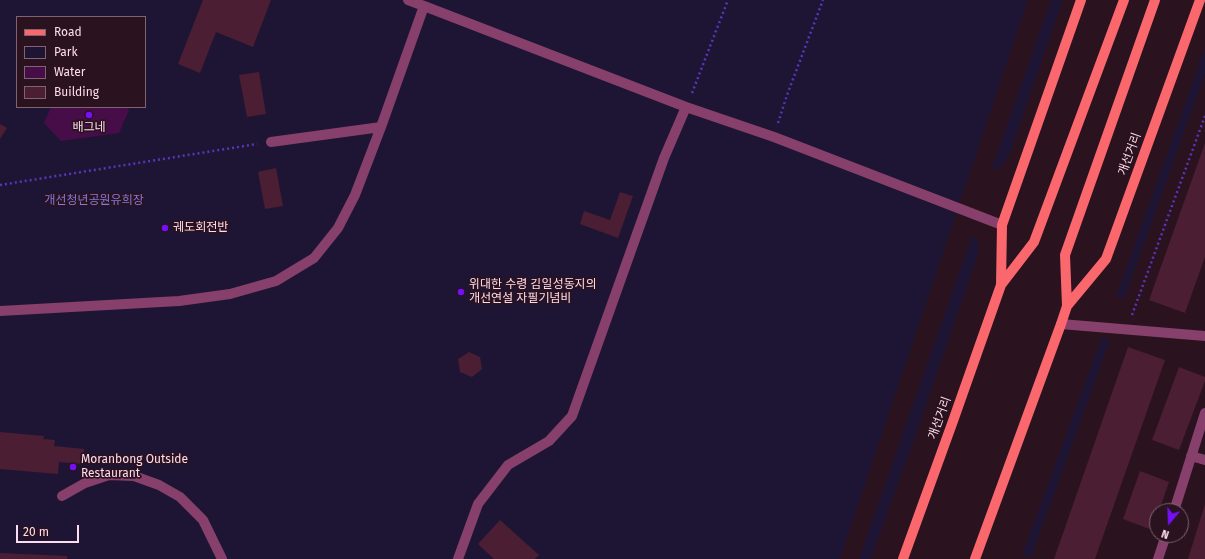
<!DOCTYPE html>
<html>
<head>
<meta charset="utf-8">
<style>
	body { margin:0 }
	#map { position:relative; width:1205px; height:559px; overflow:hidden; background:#2a121e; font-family:"Fira Sans",sans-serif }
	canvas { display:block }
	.legend { position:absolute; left:16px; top:16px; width:130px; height:92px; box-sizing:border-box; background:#2a121e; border:1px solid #7f6372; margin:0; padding:5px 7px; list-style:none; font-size:12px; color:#fedcef }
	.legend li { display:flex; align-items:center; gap:8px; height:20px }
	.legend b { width:20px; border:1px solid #7f6372 }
	.north { position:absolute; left:1149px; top:503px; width:40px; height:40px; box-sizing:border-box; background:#2a121e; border:1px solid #7f6372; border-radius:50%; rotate:199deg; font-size:11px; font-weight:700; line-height:16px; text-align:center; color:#fedcef }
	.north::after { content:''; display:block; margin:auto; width:14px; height:18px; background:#750ff7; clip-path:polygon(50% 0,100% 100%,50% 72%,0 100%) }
	.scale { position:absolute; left:16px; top:525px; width:63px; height:18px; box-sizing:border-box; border:2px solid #fedcef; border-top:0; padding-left:5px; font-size:12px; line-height:14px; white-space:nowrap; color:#fedcef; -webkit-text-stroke:3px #2a121e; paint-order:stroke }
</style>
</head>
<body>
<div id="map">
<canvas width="1205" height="559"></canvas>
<ul class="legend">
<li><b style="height:5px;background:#fa676c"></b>Road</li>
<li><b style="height:11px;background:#1e1534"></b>Park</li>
<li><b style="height:11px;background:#470d48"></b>Water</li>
<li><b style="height:11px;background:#4b1e33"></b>Building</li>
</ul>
<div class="north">N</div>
<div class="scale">20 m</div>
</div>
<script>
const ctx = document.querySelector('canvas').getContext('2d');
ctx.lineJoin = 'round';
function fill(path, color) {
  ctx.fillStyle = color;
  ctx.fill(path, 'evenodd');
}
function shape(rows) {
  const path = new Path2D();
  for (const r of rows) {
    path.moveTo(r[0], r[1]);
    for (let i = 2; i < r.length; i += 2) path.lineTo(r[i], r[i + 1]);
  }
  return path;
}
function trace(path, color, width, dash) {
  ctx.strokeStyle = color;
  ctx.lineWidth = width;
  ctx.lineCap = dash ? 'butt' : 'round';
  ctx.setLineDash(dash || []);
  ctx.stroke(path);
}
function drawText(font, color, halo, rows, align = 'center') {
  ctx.font = font + ' "Fira Sans","Noto Sans KR",sans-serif';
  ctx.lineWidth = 3.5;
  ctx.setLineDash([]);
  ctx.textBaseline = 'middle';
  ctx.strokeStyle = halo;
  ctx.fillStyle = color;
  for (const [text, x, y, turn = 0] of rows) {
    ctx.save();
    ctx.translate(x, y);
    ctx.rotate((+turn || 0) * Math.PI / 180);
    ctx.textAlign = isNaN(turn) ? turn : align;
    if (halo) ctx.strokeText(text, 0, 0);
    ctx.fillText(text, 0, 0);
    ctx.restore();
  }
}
fill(shape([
	[0,0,1028,0,840,559,0,559],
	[17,17,145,17,145,107,17,107],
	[1051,0,1063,0,1009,156,1004,163,1000,167,991,170],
	[1205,48,1205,74,1124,299,1116,297],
	[972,235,978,241,979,252,919,426,871,559,859,559],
	[1102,337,1110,340,1031,558,1022,555]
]), '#1e1534');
fill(shape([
	[51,107,126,107,129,110,119,133,61,141,44,123]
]), '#470d48');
fill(shape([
	[203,0,271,0,253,47,216,32,200,73,178,64],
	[259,72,266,114,247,117,239,75],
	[0,124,7,128,0,139],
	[1205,143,1205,257,1185,313,1149,300],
	[276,168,283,206,265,209,258,172],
	[620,192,633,196,618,238,580,224,584,211,610,220],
	[1128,347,1165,360,1095,559,1054,559],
	[469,352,480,357,482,369,472,377,460,372,458,359],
	[1179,367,1205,377,1205,381,1179,450,1152,440],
	[0,432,44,436,43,439,55,440,54,446,84,449,83,464,59,462,58,474,0,469],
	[1140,471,1169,482,1159,511,1157,511,1157,516,1152,530,1123,519],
	[1205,504,1205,559,1188,559],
	[500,520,539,555,535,559,494,559,478,544],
	[0,553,67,556,67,559,0,559]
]), '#4b1e33');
trace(shape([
	[692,93,728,0],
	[778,123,787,95,823,0],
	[0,185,257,144],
	[1132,315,1205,116]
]), '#5a35b9', 2.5, [2, 3]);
trace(shape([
	[408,0,424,6],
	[271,142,381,127,424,6,686,107,774,137,1002,225],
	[0,311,179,301,230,294,276,281,314,258,338,228,355,195,381,127],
	[1061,324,1205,336],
	[1191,456,1205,460],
	[62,496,85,483,109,475,134,476,159,485,180,497,203,520,222,559],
	[1174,511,1205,413],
	[458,559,478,504,508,465,549,441,572,416,664,158,686,107],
	[1158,559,1166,535]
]), '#873f6c', 10);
trace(shape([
	[1001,285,1034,242,1124,0],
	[1067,306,1106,259,1200,0],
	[903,559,953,421,1001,285,1002,225,1081,0],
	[975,559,1061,324,1067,306,1065,255,1155,0]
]), '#fa676c', 10);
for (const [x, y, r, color] of [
	[89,115,4,"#750ff7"],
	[165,228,4,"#750ff7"],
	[461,292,4,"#750ff7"],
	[73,467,4,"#750ff7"]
]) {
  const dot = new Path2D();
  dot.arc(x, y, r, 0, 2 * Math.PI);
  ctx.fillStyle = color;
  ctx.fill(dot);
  trace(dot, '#2a121e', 1.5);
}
drawText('12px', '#fedcef', '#2a121e', [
	["배그네",89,128,"center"],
	["궤도회전반",173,228],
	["위대한 수령 김일성동지의",469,285],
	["개선연설 자필기념비",469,299],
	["Moranbong Outside",81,460],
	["Restaurant",81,474]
], 'left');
drawText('12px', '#fedcef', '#2a121e', [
	["개선거리",1130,154,-70],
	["개선거리",940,418,-70]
]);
drawText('12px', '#8178e0', '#2a121e', [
	["개선청년공원유희장",94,201]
]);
</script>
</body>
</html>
